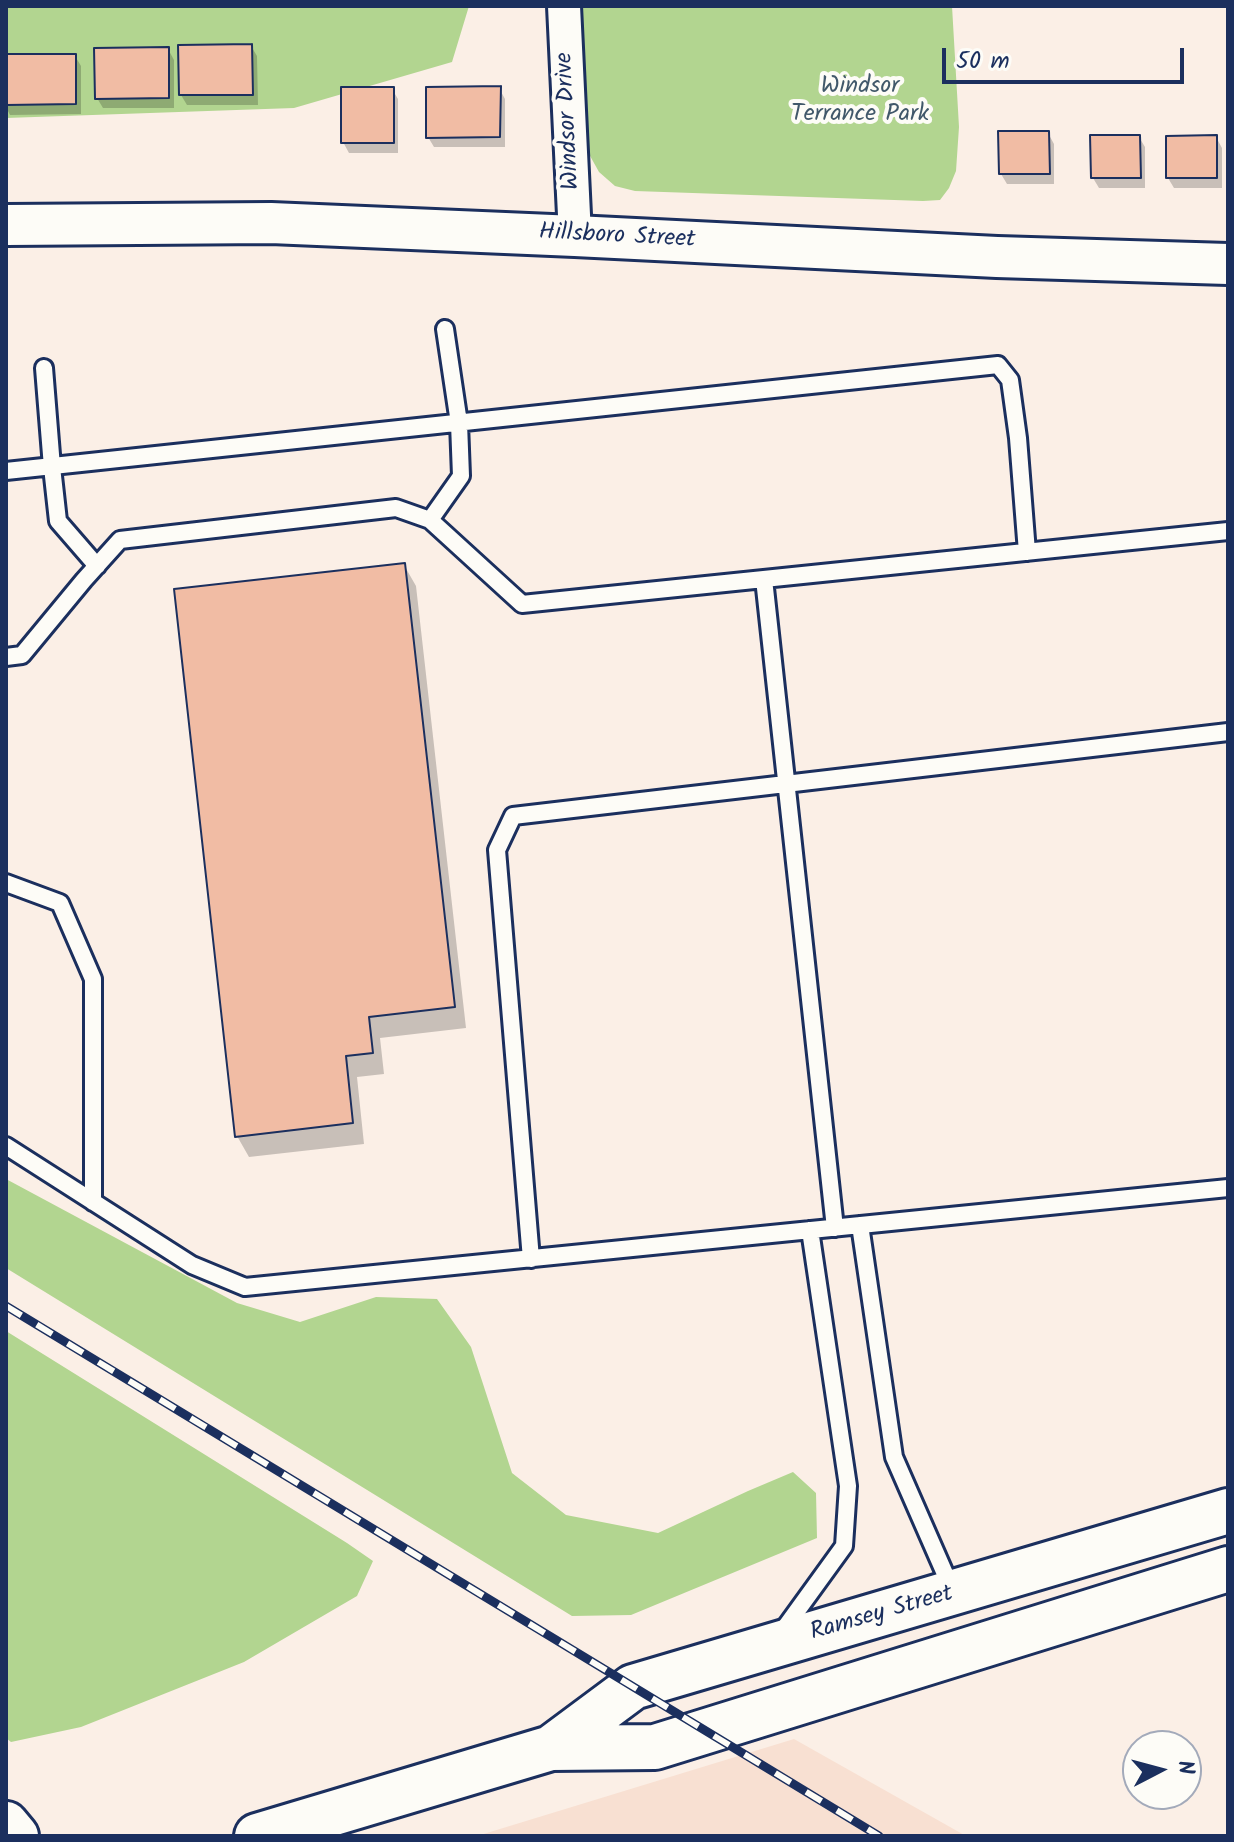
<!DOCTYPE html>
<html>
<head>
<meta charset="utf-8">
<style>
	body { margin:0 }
	#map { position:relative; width:1234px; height:1842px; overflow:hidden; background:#fbefe6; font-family:Kalam,sans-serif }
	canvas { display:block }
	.frame { position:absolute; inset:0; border:8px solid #1b2f5e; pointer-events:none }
	.north { position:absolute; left:1122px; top:1730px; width:80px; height:80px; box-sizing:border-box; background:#fdfcf7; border:2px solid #a3aaba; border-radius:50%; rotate:84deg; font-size:22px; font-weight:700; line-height:32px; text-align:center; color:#1b2f5e }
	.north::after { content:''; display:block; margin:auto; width:28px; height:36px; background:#1b2f5e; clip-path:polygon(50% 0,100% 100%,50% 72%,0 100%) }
	.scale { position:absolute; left:942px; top:48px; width:242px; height:36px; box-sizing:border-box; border:4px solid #1b2f5e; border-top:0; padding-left:10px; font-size:24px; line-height:28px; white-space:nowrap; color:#1b2f5e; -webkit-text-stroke:6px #fdfcf7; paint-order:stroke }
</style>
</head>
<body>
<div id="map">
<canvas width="1234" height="1842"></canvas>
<div class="frame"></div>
<div class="north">N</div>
<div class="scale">50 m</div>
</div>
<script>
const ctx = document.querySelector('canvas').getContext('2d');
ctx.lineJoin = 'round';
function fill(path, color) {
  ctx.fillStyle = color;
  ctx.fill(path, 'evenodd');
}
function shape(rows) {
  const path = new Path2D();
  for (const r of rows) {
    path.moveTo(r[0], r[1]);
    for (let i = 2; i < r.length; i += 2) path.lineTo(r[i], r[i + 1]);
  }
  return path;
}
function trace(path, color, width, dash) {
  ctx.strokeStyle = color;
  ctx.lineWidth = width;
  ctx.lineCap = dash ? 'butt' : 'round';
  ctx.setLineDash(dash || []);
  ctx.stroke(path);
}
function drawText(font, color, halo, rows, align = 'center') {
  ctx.font = font + ' Kalam,sans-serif';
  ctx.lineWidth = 8;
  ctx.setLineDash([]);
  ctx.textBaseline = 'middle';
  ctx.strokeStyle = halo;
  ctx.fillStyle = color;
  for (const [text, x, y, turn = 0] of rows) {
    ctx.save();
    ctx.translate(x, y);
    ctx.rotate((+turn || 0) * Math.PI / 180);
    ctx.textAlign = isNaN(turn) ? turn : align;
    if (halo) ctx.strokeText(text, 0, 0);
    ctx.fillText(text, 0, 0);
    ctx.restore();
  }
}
fill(shape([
	[794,1739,966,1836,477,1836]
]), '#f8e0d2');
fill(shape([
	[6,6,469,6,452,62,294,108,6,118],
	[581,6,952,6,959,127,956,171,949,188,940,200,923,201,635,191,615,186,599,172,589,154],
	[6,1179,237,1303,300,1322,376,1297,437,1299,471,1347,512,1473,566,1515,658,1533,748,1491,793,1472,816,1493,817,1538,631,1615,572,1616,6,1268],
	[6,1331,347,1543,373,1561,357,1596,244,1662,81,1727,11,1742,6,1738]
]), '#b2d590');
fill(shape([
	[251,46,257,56,258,105,187,105,181,95],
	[168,49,174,60,174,108,103,108,97,98],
	[6,56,75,56,81,66,81,114,10,115,6,107],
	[499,88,505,99,505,147,434,147,428,137],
	[392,89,398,99,398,153,349,153,343,142],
	[1048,133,1054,144,1054,184,1007,184,1001,174],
	[1139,137,1145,147,1145,188,1099,188,1093,178],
	[1216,137,1222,148,1222,188,1174,188,1168,178],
	[404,565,416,586,466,1028,380,1038,384,1074,357,1077,364,1144,249,1157,237,1136]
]), '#0003');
const building = shape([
	[252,44,253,95,179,95,178,45,252,44],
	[169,47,169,98,95,99,94,48,169,47],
	[6,54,76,54,76,104,6,105,6,54],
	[501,86,500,137,426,138,426,87,501,86],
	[341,87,394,87,394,143,341,143,341,87],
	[998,131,1049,131,1050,174,999,174,998,131],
	[1090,135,1140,135,1141,178,1091,178,1090,135],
	[1217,135,1217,178,1166,178,1166,136,1217,135],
	[405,563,455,1007,369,1017,373,1053,346,1056,353,1123,235,1137,174,589,405,563]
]);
fill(building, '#f1bca4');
trace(building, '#1b2f5e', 2);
const service = shape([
	[44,368,52,467,58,521,97,566],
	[6,471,998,365,1010,380,1018,438,1027,552],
	[430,520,461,476,459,423,445,329],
	[764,579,835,1228],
	[6,657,22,655,84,580,120,540,396,508,430,520,522,604,1228,531],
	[6,883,60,903,93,979,93,1202],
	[6,1146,192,1265,245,1287,1228,1188],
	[860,1225,894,1457,953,1592],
	[531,1259,497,850,513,816,1228,732],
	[781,1633,844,1546,848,1486,810,1230]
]);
const minor = shape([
	[564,6,575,236]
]);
const tertiary = shape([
	[6,225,271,223,575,236,997,257,1228,264]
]);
const primary = shape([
	[551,1748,633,1687,1228,1511],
	[257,1836,551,1748,655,1747,1228,1569]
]);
const motorway = shape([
	[6,1824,16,1836]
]);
trace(service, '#1b2f5e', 22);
trace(minor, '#1b2f5e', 38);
trace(tertiary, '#1b2f5e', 46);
trace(primary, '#1b2f5e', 50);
trace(motorway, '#1b2f5e', 50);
trace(service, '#fdfcf7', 16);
trace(minor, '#fdfcf7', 32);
trace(tertiary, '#fdfcf7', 40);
trace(primary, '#fdfcf7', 44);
trace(motorway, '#fdfcf7', 44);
const rail = shape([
	[6,1306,879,1836]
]);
trace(rail, '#1b2f5e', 9);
trace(rail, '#fdfcf7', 6, [18]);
drawText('24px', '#41586a', '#fdfcf7', [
	["Windsor",860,88],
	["Terrance Park",860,116]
]);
drawText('24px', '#1b2f5e', '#fdfcf7', [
	["Windsor Drive",570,121,-93],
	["Hillsboro Street",617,238,3],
	["Ramsey Street",882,1615,-16]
]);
</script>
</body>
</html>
